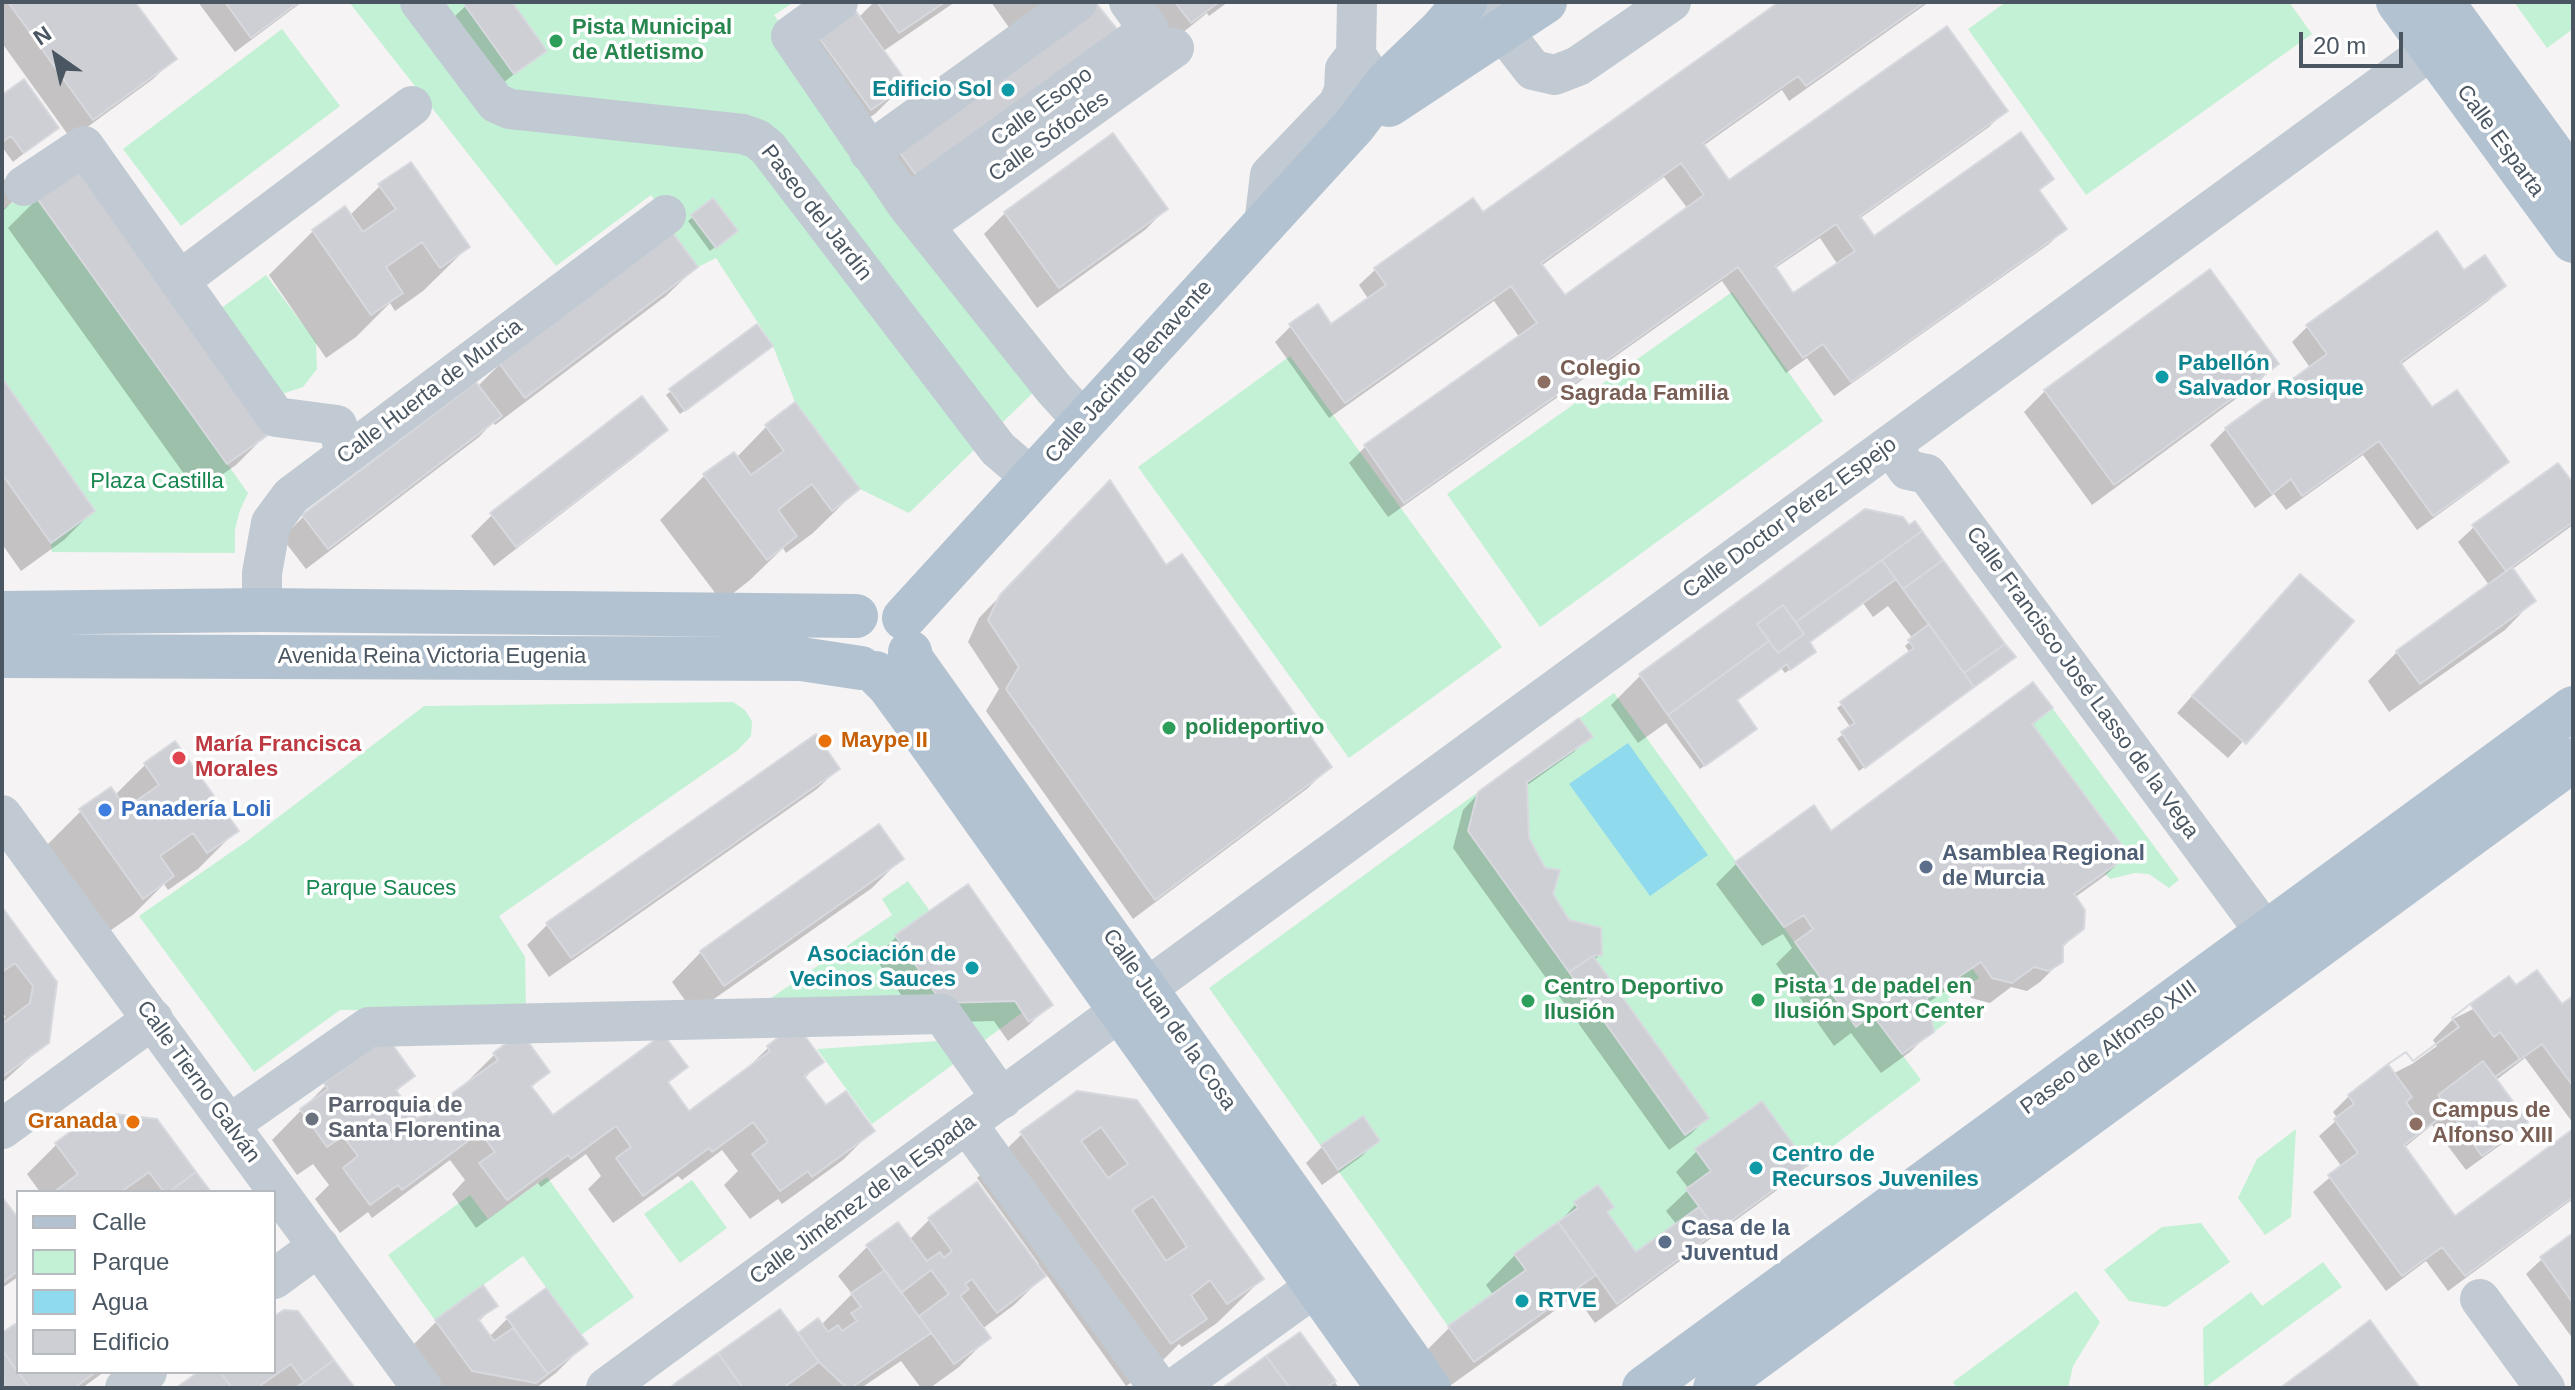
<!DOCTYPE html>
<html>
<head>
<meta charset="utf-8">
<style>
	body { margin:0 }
	#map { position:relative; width:2575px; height:1390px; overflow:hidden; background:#f5f3f3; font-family:Arial,sans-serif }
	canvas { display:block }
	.frame { position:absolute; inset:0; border:4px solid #4a5661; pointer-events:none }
	.legend { position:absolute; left:16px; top:1190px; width:260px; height:184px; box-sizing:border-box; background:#fff; border:2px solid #b7bbc0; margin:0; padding:10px 14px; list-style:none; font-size:24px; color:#4a5661 }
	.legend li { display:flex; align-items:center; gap:16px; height:40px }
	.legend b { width:40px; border:2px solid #b7bbc0 }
	.north { position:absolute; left:16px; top:16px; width:80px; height:80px; -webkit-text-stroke:6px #fff; paint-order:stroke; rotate:326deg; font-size:22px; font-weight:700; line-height:32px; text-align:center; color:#4a5661 }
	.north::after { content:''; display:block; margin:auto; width:28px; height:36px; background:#4a5661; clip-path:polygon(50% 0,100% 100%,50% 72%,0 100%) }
	.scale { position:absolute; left:2299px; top:32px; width:104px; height:36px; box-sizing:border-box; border:4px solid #4a5661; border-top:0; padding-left:10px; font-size:24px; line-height:28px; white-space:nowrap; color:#4a5661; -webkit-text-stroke:6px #fff; paint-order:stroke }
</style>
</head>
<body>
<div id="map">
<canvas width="2575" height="1390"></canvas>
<div class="frame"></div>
<ul class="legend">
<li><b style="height:10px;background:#b3c2d1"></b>Calle</li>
<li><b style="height:22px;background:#c3f1d5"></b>Parque</li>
<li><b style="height:22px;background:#90daee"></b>Agua</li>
<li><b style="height:22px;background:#cdcfd5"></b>Edificio</li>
</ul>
<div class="north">N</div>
<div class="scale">20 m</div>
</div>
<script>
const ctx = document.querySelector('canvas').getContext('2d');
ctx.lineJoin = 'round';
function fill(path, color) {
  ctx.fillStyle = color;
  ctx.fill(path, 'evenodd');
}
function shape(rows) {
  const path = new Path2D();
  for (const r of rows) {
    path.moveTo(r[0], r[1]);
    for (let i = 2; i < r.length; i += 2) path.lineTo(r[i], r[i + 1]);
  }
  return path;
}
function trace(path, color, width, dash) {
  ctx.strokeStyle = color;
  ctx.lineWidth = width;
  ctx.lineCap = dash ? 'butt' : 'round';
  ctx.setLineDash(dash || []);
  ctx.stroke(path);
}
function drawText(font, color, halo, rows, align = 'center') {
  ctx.font = font + ' Arial,sans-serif';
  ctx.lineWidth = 7;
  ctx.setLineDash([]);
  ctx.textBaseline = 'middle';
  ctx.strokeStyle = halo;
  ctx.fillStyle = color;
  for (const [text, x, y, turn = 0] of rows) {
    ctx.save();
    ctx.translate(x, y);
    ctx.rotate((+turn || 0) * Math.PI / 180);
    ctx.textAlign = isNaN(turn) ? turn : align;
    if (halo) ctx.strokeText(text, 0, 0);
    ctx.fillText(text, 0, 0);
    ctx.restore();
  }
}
fill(shape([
	[349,2,794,2,774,15,1039,387,909,513,860,489,795,402,773,346,716,258,698,267,672,232,666,215,651,195,556,266],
	[2006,2,2289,2,2312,34,2086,195,1968,29],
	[2514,2,2573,2,2573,29,2547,48],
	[282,29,340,106,181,226,123,149],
	[20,197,36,197,248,493,240,510,235,529,235,553,52,552,51,543,95,511,2,378,2,210],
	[266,275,316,342,317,369,303,387,282,394,212,315],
	[1732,292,1823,421,1540,627,1447,494],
	[1290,356,1502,647,1349,758,1138,467],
	[1614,693,1855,1026,1872,1014,1921,1080,1808,1165,1761,1102,1696,1149,1711,1171,1686,1189,1699,1207,1636,1252,1607,1212,1614,1207,1597,1185,1575,1202,1578,1208,1514,1254,1526,1270,1448,1326,1209,988],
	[733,702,745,710,752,721,751,736,738,750,499,916,525,957,526,1011,340,1010,254,1072,139,916,247,841,424,706],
	[2053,709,2179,880,2169,888,2149,874,2135,873,2110,879,2105,873,2129,854,2032,724],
	[908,881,930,911,895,936,942,1003,1015,1001,1023,1012,974,1048,942,1003,771,998,892,915,882,899],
	[1972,968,1979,978,1948,998,1951,1019,1934,1032,1927,998],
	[938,1041,955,1063,872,1124,817,1049],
	[2296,1129,2291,1217,2265,1235,2238,1198,2257,1159],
	[547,1177,634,1297,581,1335,523,1256,435,1320,388,1255,470,1195,488,1219],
	[692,1180,727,1228,680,1263,644,1214],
	[2201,1223,2230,1262,2166,1307,2129,1301,2104,1270,2162,1227],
	[2323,1262,2342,1287,2204,1388,2203,1328,2251,1292,2262,1306],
	[2076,1291,2100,1322,2073,1366,2068,1388,1957,1388,1953,1382]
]), '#c3f1d5');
fill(shape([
	[1628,743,1708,855,1650,896,1569,784]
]), '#90daee');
fill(shape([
	[2,2,133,2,174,59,153,79,71,139,2,43],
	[198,2,302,2,235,52],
	[470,2,510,2,544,50,503,83,455,16],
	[874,2,955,2,882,52,905,84,876,113,841,138,817,33,858,18],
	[991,2,1046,2,1010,29],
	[1125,2,1228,2,1209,16,1207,13,1160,51],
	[1783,2,1929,2,1789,101,1782,90,1703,146,1729,182,2005,111,1989,127,1859,219,1873,238,2051,179,2038,192,2065,229,2049,244,1834,396,1807,358,1786,373,1722,281,1388,517,1349,463,1365,447,1520,338,1494,301,1329,418,1275,342,1291,326,1331,327,1369,300,1359,285,1375,270,1472,200,1482,214],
	[1664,177,1688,209,1564,298,1541,266],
	[1820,238,1838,265,1793,296,1774,269],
	[1095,4,889,207,868,177],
	[2,97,56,128,13,162,2,147],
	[2,176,17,197,2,212],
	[380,186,468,247,423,291,395,311,390,303,356,337,326,358,269,275,313,231,349,216],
	[37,199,266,435,236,465,197,492,8,228],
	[713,201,730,235,710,251,688,221],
	[1166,209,1145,230,1037,308,984,234,1005,213],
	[696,267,666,296,495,425,493,422,479,437,306,569,282,538,303,517,475,385,477,387,500,364],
	[2464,272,2504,285,2488,301,2400,365,2432,410,2506,461,2490,477,2417,530,2363,455,2286,510,2274,494,2255,508,2210,445,2226,429,2311,369,2292,342,2308,326],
	[766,350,680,414,666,395,671,391],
	[2277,364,2256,384,2092,505,2024,412,2045,391],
	[2,382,93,511,64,540,21,571,2,544],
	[795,405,858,489,813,533,786,553,783,548,750,580,722,602,660,520,704,476,733,454,736,458,766,427],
	[665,429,644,450,494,566,471,536,492,515],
	[2573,487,2573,525,2511,570,2534,600,2505,630,2389,712,2368,681,2397,652,2489,585,2458,542,2474,527],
	[1089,504,1165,568,1329,767,1308,788,1133,919,986,711,999,689,968,642,979,618],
	[1866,511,1908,527,1915,524,2013,657,2003,667,1859,771,1837,739,1851,728,1837,708,1910,653,1905,646,1913,639,1888,606,1873,617,1863,603,1808,643,1809,656,1785,673,1781,668,1735,700,1750,733,1700,769,1666,723,1638,743,1611,705,1640,676],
	[2284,592,2351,621,2228,758,2177,713],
	[2051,708,2032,726,2126,855,2106,875,2074,898,2082,928,2061,949,2061,961,2040,982,2027,991,2011,987,1990,1003,1971,998,1959,982,1926,1004,1931,1031,1910,1052,1881,1073,1851,1033,1834,1046,1776,964,1792,948,1783,934,1762,946,1716,884,1737,863,1831,834],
	[1590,736,1574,752,1526,786,1527,839,1551,894,1568,922,1600,955,1594,960,1707,1118,1691,1134,1669,1150,1453,848,1463,810,1479,793],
	[175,744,236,831,198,869,168,890,164,884,134,914,104,935,43,849,81,811,114,796,145,765],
	[838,769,817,789,549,977,527,945,548,924],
	[879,827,901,859,872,888,694,1013,672,982,701,952],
	[968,887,1050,1004,1029,1025,1008,1041,994,1021,921,1023,875,958,896,937],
	[2,911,55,983,47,1042,2,1083,2,1026,5,1016,2,1012],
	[2516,988,2562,1006,2573,998,2573,1123,2525,1058,2495,1081,2526,1122,2510,1138,2466,1170,2432,1125,2404,1148,2455,1218,2573,1132,2573,1199,2448,1291,2426,1261,2386,1291,2313,1192,2342,1167,2319,1136,2338,1119,2333,1112,2349,1096,2412,1064,2437,1046,2433,1040,2453,1019],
	[796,1027,821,1061,804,1079,826,1108,873,1130,843,1160,782,1204,778,1199,750,1219,724,1185,738,1171,722,1150,682,1180,678,1176,613,1223,588,1189,601,1176,586,1154,541,1187,538,1183,476,1228,452,1194,465,1180,450,1160,372,1218,368,1212,340,1233,315,1199,329,1185,313,1164,297,1175,272,1140,326,1085,412,1076,395,1093,417,1122,466,1086,465,1084,494,1055,521,1035,548,1071,531,1088,552,1118,685,1067,667,1084,689,1114,738,1077,768,1048],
	[1078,1093,1262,1279,1217,1323,1182,1347,1179,1344,1160,1363,1126,1386,1046,1274,1014,1305,982,1329,988,1338,959,1367,930,1388,921,1388,901,1361,861,1388,674,1388,797,1336,818,1321,821,1325,852,1294,838,1276,867,1247,909,1240,929,1220,976,1185,1036,1266,1039,1264,977,1178,1022,1134],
	[98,1115,208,1192,40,1192,27,1174,56,1145],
	[1362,1119,1377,1140,1362,1156,1322,1185,1306,1163,1322,1147],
	[1697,1151,1805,1165,1784,1185,1595,1323,1574,1294,1564,1304,1447,1388,1420,1357,1449,1328,1494,1296,1486,1285,1515,1255,1556,1226,1576,1204,1605,1213,1635,1255,1677,1225,1666,1211,1689,1189,1676,1172],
	[2,1200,18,1221,18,1277,2,1288],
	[2573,1235,2573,1339,2526,1274,2542,1259],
	[482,1288,495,1306,478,1322,489,1337,507,1319,546,1290,585,1344,556,1373,536,1388,434,1388,407,1351,436,1322],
	[274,1319,352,1388,181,1388,202,1372,274,1372],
	[18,1328,18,1372,104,1372,82,1388,2,1388,2,1336],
	[1300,1334,1339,1388,1226,1388]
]), '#0003');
const building = shape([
	[8,2,135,2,177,59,93,120,8,2],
	[225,2,299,2,251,38,225,2],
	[467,2,512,2,547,51,514,74,464,4,467,2],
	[877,2,945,2,899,33,877,2],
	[1095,2,1120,33,919,179,895,146,1095,2],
	[1175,2,1219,2,1191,23,1175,2],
	[1779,2,1925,2,1806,86,1798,76,1703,143,1729,180,1947,26,2008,111,1860,216,1874,236,2021,132,2054,179,2039,190,2067,229,1851,382,1823,344,1803,358,1738,267,1404,503,1364,445,1537,323,1511,286,1345,403,1289,324,1318,304,1331,324,1386,285,1374,268,1473,198,1483,212,1779,2],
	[1681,163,1704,195,1565,295,1541,263,1681,163],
	[1836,224,1855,251,1793,293,1775,266,1836,224],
	[852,6,908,84,871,110,815,32,852,6],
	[24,79,59,128,24,153,11,136,2,142,2,95,24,79],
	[1113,133,1168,209,1059,288,1004,212,1113,133],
	[411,162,470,247,440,268,422,242,386,267,403,293,371,315,312,230,345,206,363,232,396,209,378,184,411,162],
	[77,168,268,435,227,464,36,197,77,168],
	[713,198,738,231,716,248,691,215,713,198],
	[2437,231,2464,270,2485,255,2506,286,2400,362,2432,407,2457,390,2509,462,2433,516,2379,441,2302,496,2291,479,2272,494,2225,428,2327,354,2306,325,2437,231],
	[672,232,698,267,525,398,499,363,672,232],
	[2210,269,2279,364,2114,485,2044,390,2210,269],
	[757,324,773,346,685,411,669,389,757,324],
	[2,378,95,511,51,543,2,474,2,378],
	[476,382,502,416,328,549,302,515,476,382],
	[642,396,668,430,516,547,490,513,642,396],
	[795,402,860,489,832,511,812,484,793,498,778,510,797,536,767,560,703,474,734,452,751,475,784,451,765,425,795,402],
	[2558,463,2573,483,2573,522,2506,571,2472,525,2558,463],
	[1110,480,1166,565,1182,554,1332,767,1155,900,1006,689,1019,667,988,620,1000,595,1110,480],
	[1865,509,1903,517,1909,525,1915,521,1922,531,1796,622,1783,605,1757,624,1769,641,1668,715,1639,674,1865,509],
	[1922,531,1943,560,1903,589,1882,560,1922,531],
	[1882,560,1896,579,1810,642,1816,652,1790,670,1787,664,1737,700,1757,729,1705,766,1668,715,1769,641,1778,653,1804,634,1796,622,1882,560],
	[1943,560,2005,644,1964,673,1903,589,1943,560],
	[2512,567,2536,601,2420,684,2396,651,2512,567],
	[2300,574,2354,621,2246,744,2192,696,2300,574],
	[1783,605,1804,634,1778,653,1757,624,1783,605],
	[1929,624,1974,687,1865,768,1841,732,1855,723,1840,702,1914,648,1908,640,1929,624],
	[2005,644,2016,657,1974,687,1964,673,2005,644],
	[2033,682,2053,708,2032,724,2129,855,2074,894,2085,910,2084,929,2063,945,2063,962,2049,971,2034,967,2012,983,1992,978,1981,962,1927,998,1934,1032,1902,1054,1872,1014,1856,1027,1795,942,1813,929,1804,915,1784,927,1735,862,1814,805,1831,831,2033,682],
	[1579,718,1593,737,1527,782,1529,838,1545,868,1560,870,1553,894,1569,920,1601,928,1602,955,1593,956,1569,972,1468,831,1478,792,1579,718],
	[816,734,840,769,571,958,546,923,816,734],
	[175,741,239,831,207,853,193,833,160,856,174,876,143,899,79,809,111,787,126,808,159,785,144,763,175,741],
	[879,824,904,859,724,986,700,951,879,824],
	[968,884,1053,1005,1029,1022,1015,1001,942,1003,895,935,968,884],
	[2,907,57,982,49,1043,2,1077,2,1024,30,1003,33,986,15,963,2,972,2,907],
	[1593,956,1709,1118,1685,1135,1569,972,1593,956],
	[2537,970,2562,1004,2573,996,2573,1086,2542,1044,2495,1077,2528,1122,2482,1156,2449,1111,2404,1145,2455,1216,2573,1129,2573,1197,2465,1276,2442,1247,2402,1276,2328,1175,2358,1153,2334,1119,2354,1104,2348,1095,2388,1064,2406,1052,2413,1061,2459,1027,2452,1018,2470,1004,2509,976,2516,985,2537,970],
	[2470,1004,2494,1037,2500,1032,2520,1059,2495,1077,2483,1061,2438,1095,2449,1111,2425,1129,2406,1102,2412,1097,2388,1064,2406,1052,2413,1061,2459,1027,2452,1018,2470,1004],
	[796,1024,824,1062,804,1076,826,1105,846,1091,875,1131,812,1177,808,1171,780,1191,752,1154,768,1142,753,1122,712,1152,709,1148,643,1196,616,1158,631,1147,616,1126,571,1159,568,1155,507,1200,479,1163,495,1152,480,1132,402,1190,398,1185,370,1205,343,1168,358,1156,343,1136,327,1147,300,1109,328,1089,324,1083,387,1037,415,1076,396,1090,417,1119,498,1060,493,1053,521,1032,550,1072,531,1086,553,1115,663,1034,688,1067,668,1082,689,1111,770,1051,767,1046,796,1024],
	[1077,1091,1137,1100,1264,1279,1227,1304,1210,1280,1191,1295,1207,1319,1171,1344,1020,1132,1077,1091],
	[1101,1127,1128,1164,1108,1178,1081,1141,1101,1127],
	[1153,1196,1187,1247,1166,1261,1132,1210,1153,1196],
	[1762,1101,1808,1165,1717,1231,1686,1189,1711,1171,1695,1149,1762,1101],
	[97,1112,157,1119,196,1172,169,1192,164,1192,149,1172,121,1192,54,1192,78,1174,55,1143,97,1112],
	[1363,1116,1380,1141,1338,1170,1321,1145,1363,1116],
	[196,1172,211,1192,169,1192,196,1172],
	[977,1182,1046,1276,997,1313,972,1279,965,1284,969,1289,960,1296,991,1338,954,1364,919,1316,949,1294,931,1270,901,1293,866,1245,898,1222,927,1261,940,1252,944,1258,952,1251,928,1218,977,1182],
	[1598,1185,1614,1207,1607,1212,1636,1252,1699,1207,1717,1231,1617,1304,1558,1222,1578,1208,1574,1202,1598,1185],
	[2,1197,18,1218,18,1271,2,1283,2,1197],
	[1558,1222,1596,1275,1474,1362,1448,1326,1526,1270,1514,1254,1558,1222],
	[2573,1233,2573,1303,2540,1257,2573,1233],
	[885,1270,931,1333,851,1388,847,1388,819,1362,798,1333,818,1318,828,1332,838,1325,842,1331,857,1321,851,1313,861,1307,851,1293,885,1270],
	[483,1285,498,1306,478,1319,494,1341,513,1328,548,1374,536,1383,472,1371,435,1320,483,1285],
	[546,1288,588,1344,548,1374,506,1317,546,1288],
	[780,1309,819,1362,783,1388,743,1388,718,1353,780,1309],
	[284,1310,298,1311,334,1360,304,1382,291,1364,261,1385,261,1388,232,1388,220,1372,274,1372,274,1316,284,1310],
	[2370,1320,2420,1388,2280,1388,2330,1351,2370,1320],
	[15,1324,18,1328,18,1372,2,1350,2,1333,15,1324],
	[1300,1332,1336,1381,1326,1388,1290,1388,1266,1356,1300,1332],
	[2,1350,18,1372,30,1388,4,1388,2,1350],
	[718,1353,743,1388,670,1388,677,1382,718,1353],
	[1266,1356,1290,1388,1222,1388,1266,1356],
	[334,1360,355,1388,295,1388,304,1382,334,1360],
	[18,1372,96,1372,74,1388,30,1388,18,1372],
	[198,1372,220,1372,232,1388,176,1388,198,1372]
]);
fill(building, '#cdcfd5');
trace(building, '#d7d9de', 2);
trace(shape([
	[420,2,496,103,510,109,743,134,757,139,768,148,998,449,1032,478],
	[838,2,791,36,907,205,1054,389,1084,422],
	[1480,2,1533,70,1555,75,1578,66,1671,2],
	[1357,3,1356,55,1370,76],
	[869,152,1077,2],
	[24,186,84,146,276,417,337,425,346,455],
	[907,205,1149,30,1129,2],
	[1264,225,1270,175,1339,103,1344,90,1345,69,1356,55],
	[924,226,1174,48],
	[179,281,412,106],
	[1890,445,1908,470,1927,474,2266,933],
	[262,610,262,573,271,523,291,496,666,215],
	[2,815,422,1388],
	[1147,988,2432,49],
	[230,1124,369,1027,942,1014,1002,1099],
	[967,1124,1159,1388],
	[2,1129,153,1019],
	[274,1279,319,1246],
	[2480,1299,2545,1388],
	[125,1388,147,1372],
	[606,1388,1120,1011],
	[1175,1388,1315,1287]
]), '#c1cad2', 40);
trace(shape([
	[2398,2,2573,241],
	[2442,2,2573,182],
	[1389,105,1545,2],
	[2,613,262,610,856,616],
	[904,618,1353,127,1389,80,1442,29,1465,2],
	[910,652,912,660,1429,1388],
	[2,656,801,659,861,668],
	[876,673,889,686,911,716,1388,1388],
	[1644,1388,2573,708],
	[1715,1388,2573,760]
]), '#b3c2d1', 44);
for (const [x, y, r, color] of [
	[556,41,8,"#2e9e5b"],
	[1008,90,8,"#0f9aa8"],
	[2162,377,8,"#0f9aa8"],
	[1544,382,8,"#8d6e63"],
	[1169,728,8,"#2e9e5b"],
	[825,741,8,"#e8710a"],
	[179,758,8,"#e0444e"],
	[105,810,8,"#3f7fe0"],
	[1926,867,8,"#5c6f8a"],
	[972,968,8,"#0f9aa8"],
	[1758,1000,8,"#2e9e5b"],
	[1528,1001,8,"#2e9e5b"],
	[312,1119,8,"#6b7280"],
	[133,1122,8,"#e8710a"],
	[2416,1124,8,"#8d6e63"],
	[1756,1168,8,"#0f9aa8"],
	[1665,1242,8,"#5c6f8a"],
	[1522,1301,8,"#0f9aa8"]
]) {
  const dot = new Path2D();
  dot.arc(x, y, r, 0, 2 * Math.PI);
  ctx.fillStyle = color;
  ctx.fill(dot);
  trace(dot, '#fff', 3);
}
drawText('bold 22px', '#27864d', '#fff', [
	["Pista Municipal",572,28],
	["de Atletismo",572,53],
	["polideportivo",1185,728],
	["Pista 1 de padel en",1774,987],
	["Ilusión Sport Center",1774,1012],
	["Centro Deportivo",1544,988],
	["Ilusión",1544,1013]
], 'left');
drawText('bold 22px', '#0d838f', '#fff', [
	["Edificio Sol",992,90,"right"],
	["Pabellón",2178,364],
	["Salvador Rosique",2178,389],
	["Asociación de",956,955,"right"],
	["Vecinos Sauces",956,980,"right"],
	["Centro de",1772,1155],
	["Recursos Juveniles",1772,1180],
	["RTVE",1538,1301]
], 'left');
drawText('22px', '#4a5661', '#fff', [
	["Calle Esopo",1042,107,-36],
	["Calle Sófocles",1049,137,-35],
	["Calle Esparta",2500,141,54],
	["Paseo del Jardín",816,213,52],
	["Calle Jacinto Benavente",1129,372,-48],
	["Calle Huerta de Murcia",430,392,-37],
	["Calle Doctor Pérez Espejo",1790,518,-36],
	["Avenida Reina Victoria Eugenia",432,657],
	["Calle Francisco José Lasso de la Vega",2082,683,54],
	["Calle Juan de la Cosa",1169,1020,55],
	["Paseo de Alfonso XIII",2109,1048,-36],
	["Calle Tierno Galván",198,1082,54],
	["Calle Jiménez de la Espada",863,1200,-36]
]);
drawText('bold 22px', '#785e54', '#fff', [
	["Colegio",1560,369],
	["Sagrada Familia",1560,394],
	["Campus de",2432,1111],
	["Alfonso XIII",2432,1136]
], 'left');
drawText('22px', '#17864f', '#fff', [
	["Plaza Castilla",157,482],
	["Parque Sauces",381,889]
]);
drawText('bold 22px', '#c56008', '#fff', [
	["Maype II",841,741],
	["Granada",117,1122,"right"]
], 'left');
drawText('bold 22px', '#be3a42', '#fff', [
	["María Francisca",195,745],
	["Morales",195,770]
], 'left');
drawText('bold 22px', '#366cbe', '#fff', [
	["Panadería Loli",121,810]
], 'left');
drawText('bold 22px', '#4e5e75', '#fff', [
	["Asamblea Regional",1942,854],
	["de Murcia",1942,879],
	["Casa de la",1681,1229],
	["Juventud",1681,1254]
], 'left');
drawText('bold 22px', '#5b616d', '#fff', [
	["Parroquia de",328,1106],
	["Santa Florentina",328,1131]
], 'left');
</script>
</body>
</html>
